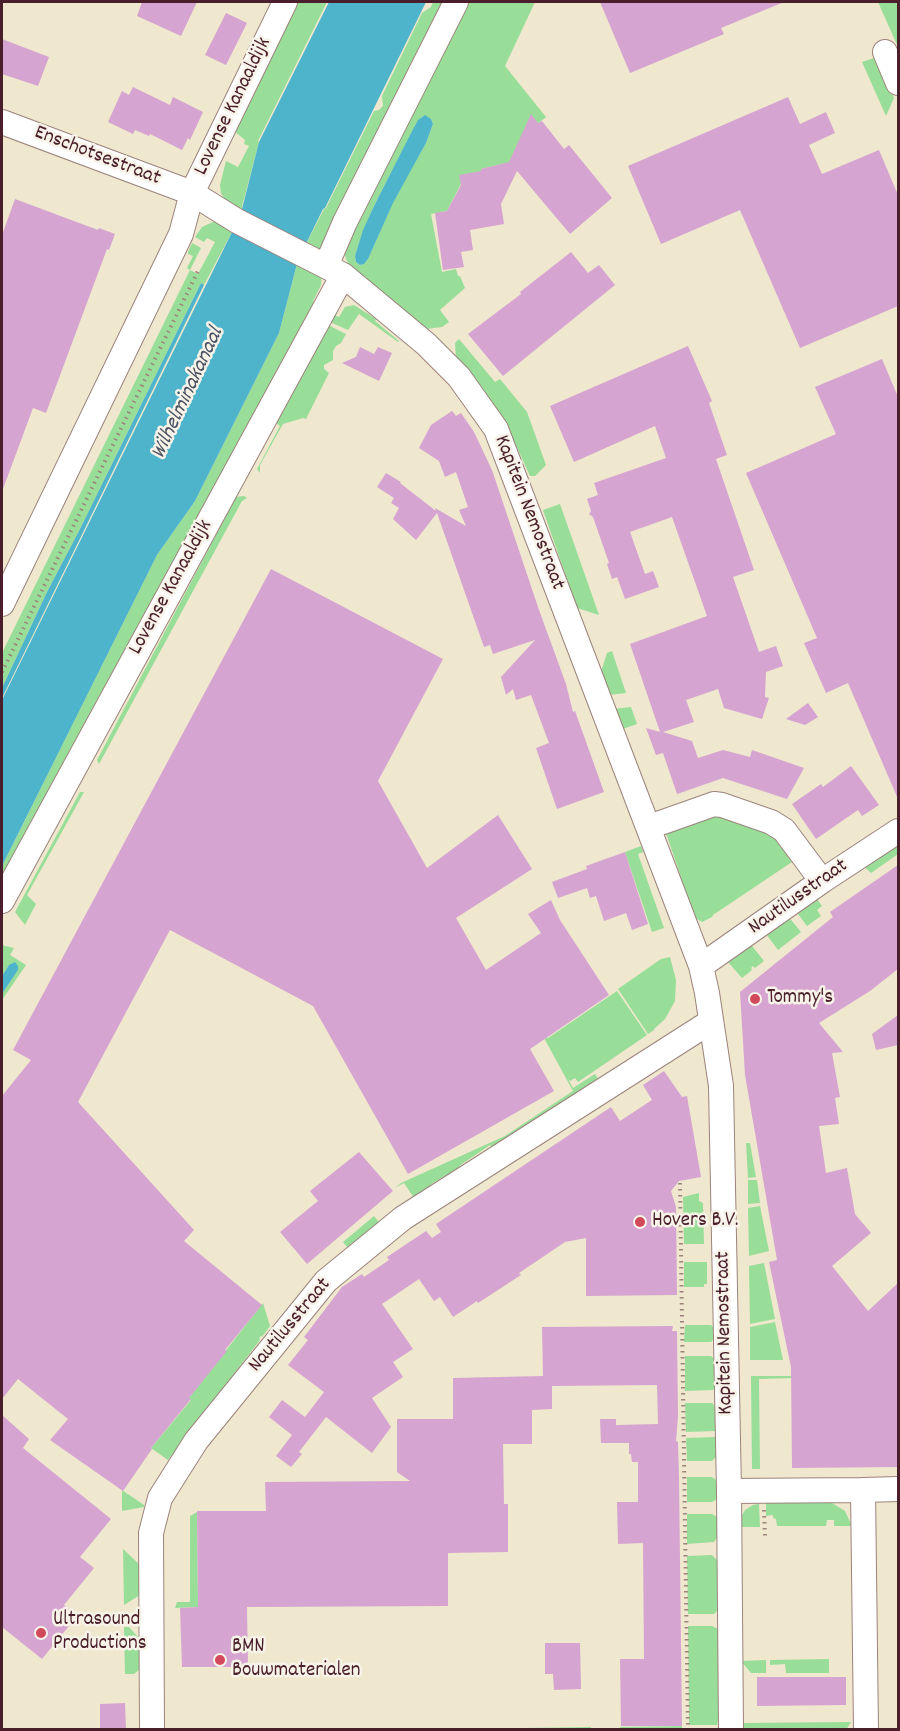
<!DOCTYPE html>
<html>
<head>
<meta charset="utf-8">
<style>
	body { margin:0 }
	#map { position:relative; width:900px; height:1731px; overflow:hidden; background:#efe7ce; font-family:Dekko,sans-serif }
	canvas { display:block }
	.frame { position:absolute; inset:0; border:3px solid #4a1f2b; pointer-events:none }
</style>
</head>
<body>
<div id="map">
<canvas width="900" height="1731"></canvas>
<div class="frame"></div>
</div>
<script>
const ctx = document.querySelector('canvas').getContext('2d');
ctx.lineJoin = 'round';
function fill(path, color) {
  ctx.fillStyle = color;
  ctx.fill(path, 'evenodd');
}
function shape(rows) {
  const path = new Path2D();
  for (const r of rows) {
    path.moveTo(r[0], r[1]);
    for (let i = 2; i < r.length; i += 2) path.lineTo(r[i], r[i + 1]);
  }
  return path;
}
function trace(path, color, width, dash) {
  ctx.strokeStyle = color;
  ctx.lineWidth = width;
  ctx.lineCap = dash ? 'butt' : 'round';
  ctx.setLineDash(dash || []);
  ctx.stroke(path);
}
function drawText(font, color, halo, rows, align = 'center') {
  ctx.font = font + ' Dekko,sans-serif';
  ctx.lineWidth = 5;
  ctx.setLineDash([]);
  ctx.textBaseline = 'middle';
  ctx.strokeStyle = halo;
  ctx.fillStyle = color;
  for (const [text, x, y, turn = 0] of rows) {
    ctx.save();
    ctx.translate(x, y);
    ctx.rotate((+turn || 0) * Math.PI / 180);
    ctx.textAlign = isNaN(turn) ? turn : align;
    if (halo) ctx.strokeText(text, 0, 0);
    ctx.fillText(text, 0, 0);
    ctx.restore();
  }
}
fill(shape([
	[297,2,327,2,258,141,259,142,240,214,225,200,221,193,220,185,226,161,238,167,249,146,244,144,245,140,234,131],
	[433,2,449,2,323,251,305,246,324,209,326,208,374,111,379,110,383,106,382,96,422,13,431,7],
	[461,2,535,2,505,66,546,117,525,134,508,165,506,163,481,169,481,171,461,184,447,211,431,214,442,272,456,269,458,276,460,276,465,288,440,310,449,322,442,327,427,329,348,264,344,253,346,240],
	[423,116,431,119,433,124,426,143,393,202,368,259,364,264,360,265,356,262,355,256,363,231,374,206,417,122],
	[878,2,898,2,898,51,898,47],
	[877,57,894,98,886,116,862,62],
	[215,221,233,230,204,285,201,283,80,529,47,592,2,688,2,653,190,270,198,274,215,242,207,238,204,242,195,237,202,227],
	[192,243,201,248,190,270,187,268,193,256,188,254,188,252],
	[298,260,322,271,321,285,313,301,317,303,2,895,2,866,157,555,195,501,279,333],
	[354,305,376,319,375,321,399,341,398,342,359,314,348,330,330,322,334,315,339,317,345,307],
	[328,325,346,334,341,343,336,346,333,351,333,360,324,365,324,369,329,373,306,419,303,418,283,424,260,465,260,473,257,469,280,426,276,423],
	[459,339,495,382,500,379,527,412,546,465,535,476,530,476,514,441,495,410,456,358,455,343],
	[244,496,247,498,242,501,99,764,97,760,236,497],
	[560,504,599,615,577,608,543,510],
	[612,651,626,693,608,695,600,675,607,653],
	[631,707,637,724,620,730,613,709],
	[80,792,84,792,27,895,36,904,25,925,15,912],
	[717,812,776,833,795,860,713,915,712,917,702,922,697,919,692,910,665,830],
	[898,841,898,854,871,873,861,864],
	[641,846,643,852,638,854,664,928,652,932,625,852],
	[815,896,822,906,817,910,821,916,807,926,795,910],
	[787,915,801,932,778,950,764,931],
	[749,942,764,961,755,968,753,966,751,968,752,970,742,978,728,962],
	[2,945,14,948,10,955,26,965,2,1000,2,994,18,970,9,965,2,976],
	[670,957,676,980,675,1001,665,1019,654,1029,654,1030,648,1034,618,989,661,959],
	[617,991,647,1035,578,1082,575,1078,570,1081,568,1079,573,1088,595,1074,598,1079,493,1149,490,1145,459,1166,461,1171,449,1179,446,1175,430,1185,432,1190,416,1201,404,1183,395,1188,401,1183,505,1136,573,1091,544,1038,548,1038],
	[746,1143,750,1143,756,1177,748,1178],
	[748,1180,757,1180,760,1203,748,1204],
	[699,1193,699,1201,703,1203,704,1244,684,1244,683,1197],
	[760,1206,769,1251,749,1256,748,1208],
	[374,1216,381,1225,348,1248,343,1242],
	[684,1262,707,1262,707,1284,704,1284,704,1287,684,1287],
	[764,1263,775,1319,750,1324,749,1266],
	[263,1303,270,1326,262,1337,261,1336,259,1338,260,1340,168,1460,151,1448,191,1400,188,1399],
	[775,1322,783,1360,750,1360,750,1327],
	[685,1325,711,1325,715,1329,715,1338,711,1342,684,1342],
	[685,1356,711,1356,715,1360,715,1386,713,1390,685,1391],
	[751,1376,793,1376,793,1378,759,1379,760,1469,752,1469],
	[685,1403,712,1403,716,1407,716,1431,686,1432],
	[716,1437,716,1457,712,1461,687,1461,686,1438],
	[687,1477,712,1477,716,1480,717,1499,712,1502,687,1502],
	[122,1490,144,1505,144,1507,122,1511],
	[766,1503,832,1503,845,1511,852,1526,834,1526,834,1520,827,1520,826,1526,777,1526,776,1519,773,1518,773,1515,766,1516],
	[759,1504,760,1527,739,1527,740,1519,745,1510,753,1505],
	[197,1512,198,1607,175,1608,177,1602,190,1602,190,1516],
	[687,1514,712,1514,717,1517,717,1538,714,1542,687,1544],
	[123,1549,139,1564,140,1595,124,1605],
	[712,1555,717,1560,717,1611,714,1614,688,1614,687,1556],
	[688,1626,712,1626,718,1629,719,1715,717,1725,689,1725],
	[124,1627,129,1627,140,1639,140,1669,134,1674,125,1674],
	[829,1659,829,1673,786,1673,785,1664,770,1665,770,1660],
	[766,1660,766,1673,751,1673,741,1661],
	[851,1722,846,1730,745,1729,742,1723],
	[682,1726,682,1729,620,1730,620,1727],
	[591,1727,591,1730,455,1729]
]), '#98de98');
fill(shape([
	[329,2,426,2,325,208,323,209,298,260,279,333,195,501,157,555,2,866,2,700,234,228,241,213,259,142],
	[425,115,431,119,433,124,426,143,393,203,368,259,364,264,360,265,356,262,355,256,363,230,374,206,411,133,418,120],
	[201,283,204,285,2,698,2,688,47,592,80,529],
	[15,962,18,966,18,970,2,994,2,976,9,965]
]), '#4db4cc');
fill(shape([
	[142,2,197,2,181,36,137,16],
	[600,2,784,2,721,28,724,34,630,73],
	[226,13,247,23,226,65,205,55],
	[2,39,49,57,38,86,2,74],
	[133,87,170,105,173,97,203,112,190,140,188,138,182,150,150,134,149,136,135,130,133,134,108,122,122,91,129,95],
	[788,97,800,124,826,112,835,133,809,145,822,174,879,150,898,195,898,306,800,348,740,210,661,244,628,166],
	[531,114,538,123,542,121,564,149,569,145,612,198,570,234,517,171,501,204,504,224,470,230,473,250,461,252,464,267,443,270,435,213,447,211,461,185,459,175,481,171,481,169,509,162],
	[15,199,98,230,99,228,115,234,109,250,107,249,46,413,33,408,3,489,2,489,2,235],
	[571,252,588,273,599,265,615,285,503,376,468,334,521,294,520,292],
	[688,346,712,401,709,403,727,455,716,459,754,570,733,577,759,652,776,646,783,666,766,672,765,697,769,698,762,719,724,708,718,689,686,700,694,722,663,732,692,741,698,758,723,750,750,757,752,750,804,768,787,799,723,778,677,794,663,753,656,755,646,728,660,732,630,644,707,616,672,517,630,532,645,574,653,571,659,587,625,599,617,577,612,579,607,564,609,563,593,517,589,514,591,511,587,499,598,495,594,483,666,458,655,426,574,462,550,406],
	[360,347,374,354,378,347,392,353,379,381,342,363,356,357],
	[882,359,898,397,898,799,848,683,826,693,804,643,817,638,746,473,836,434,815,387],
	[452,411,456,416,461,413,474,432,492,470,539,610,566,684,573,712,575,711,604,792,557,809,536,748,549,743,531,695,516,700,513,689,506,695,501,677,535,640,493,654,490,645,484,647,437,513,416,540,393,519,399,508,391,503,394,498,377,487,386,473,401,482,400,483,436,511,435,508,466,526,459,510,468,507,456,472,445,477,439,461,419,448,431,425],
	[271,569,443,659,378,781,427,868,498,815,532,869,456,918,486,970,541,933,528,914,551,900,560,920,609,995,530,1049,554,1091,408,1174,313,1006,170,930,78,1102,194,1230,184,1241,262,1305,225,1350,227,1351,189,1398,191,1399,151,1448,152,1449,123,1491,50,1440,68,1419,18,1379,2,1399,2,1096,31,1060,13,1050],
	[808,703,818,717,805,725,786,719],
	[851,766,879,805,862,816,858,810,816,839,792,804,821,784,823,787],
	[625,852,648,924,632,930,626,913,604,921,596,896,590,898,587,888,558,898,552,882,587,869,586,866],
	[898,865,898,969,870,991,819,1023,843,1052,832,1053,840,1097,835,1098,839,1124,819,1126,826,1173,847,1168,855,1214,871,1233,832,1266,868,1311,898,1283,898,1467,792,1468,791,1367,769,1262,777,1260,745,1075,740,992,833,917,830,912],
	[898,1015,898,1045,876,1050,872,1034],
	[664,1071,682,1097,687,1096,701,1177,679,1181,671,1191,676,1207,677,1295,586,1296,586,1238,565,1242,519,1273,521,1275,478,1303,477,1301,453,1317,440,1297,434,1301,419,1279,382,1304,413,1349,393,1362,403,1377,372,1398,391,1427,372,1453,326,1417,299,1452,302,1454,291,1467,276,1456,292,1435,269,1417,282,1400,305,1417,324,1392,288,1365,308,1340,304,1337,342,1287,362,1274,364,1277,389,1260,387,1257,426,1231,432,1238,441,1232,436,1224,611,1107,620,1121,652,1100,643,1085],
	[359,1152,393,1191,307,1264,280,1232,318,1201,310,1191],
	[673,1326,672,1331,677,1331,678,1416,676,1441,678,1442,679,1477,682,1726,621,1726,620,1659,644,1659,643,1543,618,1544,617,1502,638,1502,638,1462,632,1462,631,1454,629,1454,629,1443,601,1443,600,1419,616,1419,616,1425,658,1424,657,1385,552,1386,552,1409,532,1410,532,1444,503,1444,504,1504,508,1504,508,1552,448,1553,448,1606,247,1607,248,1667,182,1667,180,1608,198,1607,197,1511,266,1511,265,1482,410,1481,397,1472,397,1419,453,1419,453,1378,543,1376,542,1327],
	[2,1415,29,1439,23,1448,111,1519,80,1557,94,1568,64,1605,77,1616,42,1659,2,1627],
	[545,1643,580,1643,581,1689,554,1690,553,1674,545,1674],
	[757,1677,846,1677,846,1705,757,1706],
	[125,1703,126,1730,100,1730,100,1704]
]), '#d6a4d1');
const street = shape([
	[885,52,898,83],
	[2,122,192,193,237,221,343,275,426,344,459,377,496,429,701,966,707,993,721,1086,729,1491,731,1730],
	[326,266,345,222,456,2],
	[2,604,181,234,192,193,285,2],
	[649,827,714,804,722,805,771,822,784,830,822,881],
	[2,901,343,275],
	[701,966,822,881,898,831],
	[863,1490,898,1489],
	[729,1491,863,1490,866,1730],
	[152,1730,151,1533,160,1498,196,1441,326,1281,403,1218,710,1022]
]);
trace(street, '#9c837c', 26);
trace(shape([
	[2,672,198,271],
	[680,1183,688,1730],
	[764,1510,765,1536]
]), '#9c837c', 4, [1.5, 4.5]);
trace(street, '#fff', 24);
for (const [x, y, r, color] of [
	[755,999,6,"#d1495b"],
	[640,1222,6,"#d1495b"],
	[41,1633,6,"#d1495b"],
	[220,1660,6,"#d1495b"]
]) {
  const dot = new Path2D();
  dot.arc(x, y, r, 0, 2 * Math.PI);
  ctx.fillStyle = color;
  ctx.fill(dot);
  trace(dot, '#f7f3e8', 2);
}
drawText('21px', '#4a1f2b', '#f7f3e8', [
	["Lovense Kanaaldijk",234,107,-64],
	["Enschotsestraat",97,157,21],
	["Kapitein Nemostraat",528,513,69],
	["Lovense Kanaaldijk",172,588,-61],
	["Nautilusstraat",799,898,-35],
	["Nautilusstraat",291,1326,-50],
	["Kapitein Nemostraat",726,1333,-91]
]);
drawText('21px', '#4a1f2b', '#f7f3e8', [
	["Tommy's",767,999],
	["Hovers B.V.",652,1222],
	["Ultrasound",53,1621],
	["Productions",53,1645],
	["BMN",232,1648],
	["Bouwmaterialen",232,1672]
], 'left');
drawText('italic 22px', '#4b5363', '#f7f3e8', [
	["Wilhelminakanaal",189,394,-65]
]);
</script>
</body>
</html>
